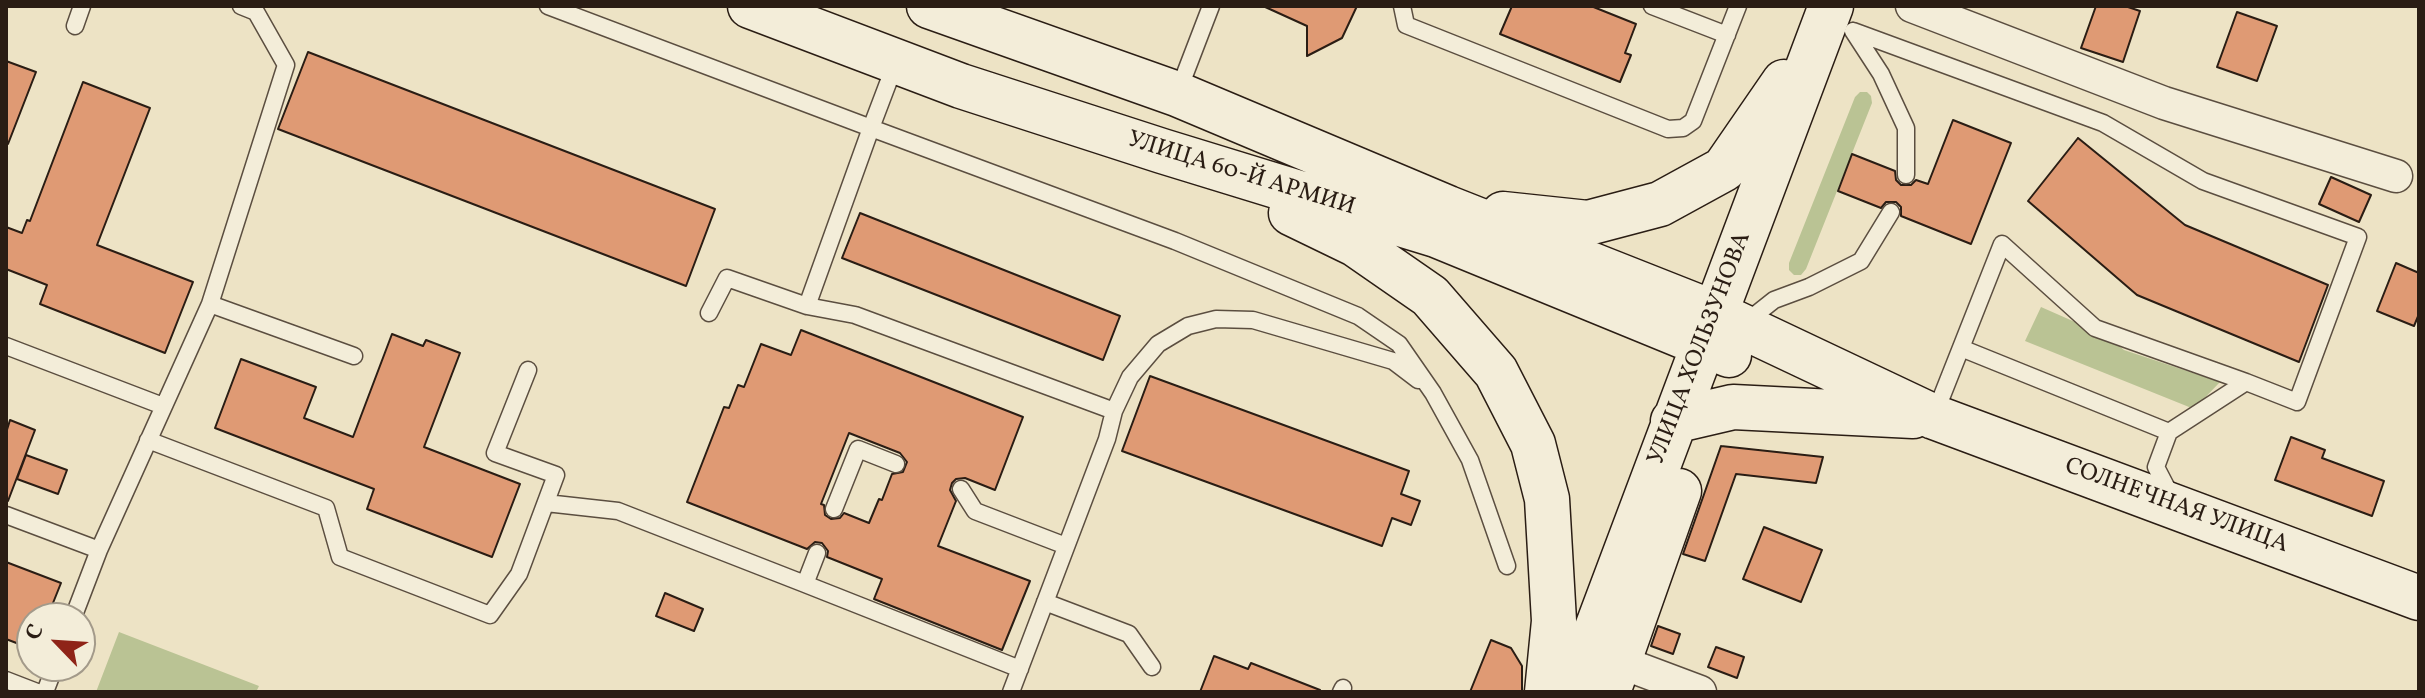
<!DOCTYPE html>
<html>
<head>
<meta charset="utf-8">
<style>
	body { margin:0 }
	#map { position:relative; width:2425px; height:698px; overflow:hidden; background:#ede3c5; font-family:Vollkorn,serif }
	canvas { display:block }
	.frame { position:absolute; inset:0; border:8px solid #2a1d14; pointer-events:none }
	.north { position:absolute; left:16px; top:602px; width:80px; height:80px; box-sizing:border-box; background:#f3edd9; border:2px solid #a39a8a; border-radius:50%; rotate:295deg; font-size:22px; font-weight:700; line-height:32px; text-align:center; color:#2a1d14 }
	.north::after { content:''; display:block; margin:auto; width:28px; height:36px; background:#8f2418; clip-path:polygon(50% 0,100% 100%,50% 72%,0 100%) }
</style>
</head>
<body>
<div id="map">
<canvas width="2425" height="698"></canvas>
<div class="frame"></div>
<div class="north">С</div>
</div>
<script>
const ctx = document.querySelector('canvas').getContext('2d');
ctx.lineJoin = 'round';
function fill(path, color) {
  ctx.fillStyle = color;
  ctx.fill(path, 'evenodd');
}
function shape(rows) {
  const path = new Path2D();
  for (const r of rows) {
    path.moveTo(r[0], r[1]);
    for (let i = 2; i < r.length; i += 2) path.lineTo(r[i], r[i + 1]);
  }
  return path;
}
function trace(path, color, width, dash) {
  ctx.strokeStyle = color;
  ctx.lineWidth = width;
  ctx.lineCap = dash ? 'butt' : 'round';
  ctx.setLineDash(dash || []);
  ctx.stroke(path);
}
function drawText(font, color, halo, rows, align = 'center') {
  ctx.font = font + ' Vollkorn,serif';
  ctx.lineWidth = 7;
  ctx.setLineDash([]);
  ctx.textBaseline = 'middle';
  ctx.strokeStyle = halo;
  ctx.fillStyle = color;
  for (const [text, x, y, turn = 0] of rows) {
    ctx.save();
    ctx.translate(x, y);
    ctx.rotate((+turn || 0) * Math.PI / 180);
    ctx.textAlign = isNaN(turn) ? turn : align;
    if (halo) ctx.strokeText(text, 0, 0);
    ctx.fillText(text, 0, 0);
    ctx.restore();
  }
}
fill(shape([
	[1860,92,1867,92,1871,96,1872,103,1806,269,1801,275,1794,275,1789,270,1789,263,1855,97],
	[2041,307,2109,337,2124,350,2220,382,2194,409,2025,341],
	[119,632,259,686,256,692,96,692]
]), '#bac394');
const building = shape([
	[1263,6,1357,6,1342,38,1307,56,1307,26,1263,6],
	[1512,6,1591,6,1636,24,1625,53,1631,55,1620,82,1500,34,1512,6],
	[2096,6,2125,6,2140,11,2123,62,2081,48,2096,6],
	[2237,12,2277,26,2257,81,2217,67,2237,12],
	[308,52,715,209,686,286,278,129,308,52],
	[6,61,36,72,8,144,6,144,6,61],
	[83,82,150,108,97,245,193,282,165,353,40,304,47,285,6,269,6,227,22,233,27,220,30,221,83,82],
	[1953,120,2011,143,1971,244,1901,216,1901,207,1896,202,1886,202,1881,208,1838,191,1852,154,1895,171,1896,180,1901,185,1911,185,1916,180,1928,184,1953,120],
	[2078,138,2185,225,2328,285,2299,362,2137,295,2028,201,2078,138],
	[2331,177,2371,195,2359,222,2319,204,2331,177],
	[860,213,1120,316,1103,360,842,258,860,213],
	[2396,263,2419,273,2419,314,2414,326,2377,311,2396,263],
	[801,330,1023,417,995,490,965,478,956,479,952,483,950,490,956,501,938,546,1030,581,1002,650,874,599,882,579,827,557,828,551,822,543,815,542,807,549,687,502,724,407,729,408,738,385,744,387,761,344,791,355,801,330],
	[849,433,900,453,907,462,903,472,892,474,882,500,879,499,869,523,844,513,840,518,831,519,825,515,824,505,821,504,849,433],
	[392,334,423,346,426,340,460,353,424,447,520,484,492,557,367,509,374,489,215,428,241,359,316,387,304,418,353,437,392,334],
	[1150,376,1409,471,1401,494,1420,501,1411,525,1392,518,1382,546,1122,451,1150,376],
	[10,420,35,430,8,501,6,501,6,433,10,420],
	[2291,437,2325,450,2322,458,2384,481,2372,516,2275,480,2291,437],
	[1721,446,1823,457,1816,483,1736,474,1705,561,1683,554,1721,446],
	[26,455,67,470,58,494,17,479,26,455],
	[1764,527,1822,550,1801,602,1743,579,1764,527],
	[6,562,61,583,47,618,32,618,32,649,6,639,6,562],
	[665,593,703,609,694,631,656,616,665,593],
	[1658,626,1680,634,1673,654,1651,646,1658,626],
	[1491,640,1511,648,1522,666,1522,692,1470,692,1491,640],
	[1716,647,1744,657,1737,678,1708,667,1716,647],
	[1214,656,1248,669,1251,663,1320,690,1320,692,1200,692,1214,656]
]);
fill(building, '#df9a74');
trace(building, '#2a1d14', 2);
const lane = shape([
	[548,6,871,128,807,306],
	[1402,6,1406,25,1668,129,1683,128,1693,121,1738,6],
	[1652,6,1727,35],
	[75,26,82,6],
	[1853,31,2103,123,2203,181,2358,237,2297,402,2246,382],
	[1853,31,1881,74,1906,128,1906,175],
	[896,62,871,128,1175,241,1358,316,1399,344,1433,393,1470,460,1507,566],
	[1178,92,1211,6],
	[210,304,354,356],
	[709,313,727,278,807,306,855,315,1114,411],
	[1745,323,1774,300,1809,287,1861,261,1891,212],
	[6,346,163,406],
	[1961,348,2169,432],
	[1934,416,2002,244,2095,328,2246,382,2169,432,2156,467,2171,496],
	[148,440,326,508,340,557,490,615,519,574,556,475,495,453,528,370],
	[961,489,975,511,1066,546],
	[546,503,618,511,805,584,817,553],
	[834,509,858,449,896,464],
	[6,515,99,550,73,618],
	[99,550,210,304,286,65,256,12,241,6],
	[805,584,1020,669],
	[1045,602,1129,634,1152,667],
	[6,680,37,692],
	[45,692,55,666],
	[1011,692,1107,439,1114,411,1130,377,1158,344,1188,326,1216,319,1253,320,1393,361,1418,380],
	[1341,692,1343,688]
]);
const street = shape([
	[1912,6,2164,103,2396,176],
	[1620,662,1700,692]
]);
const secondary = shape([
	[750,6,961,86,1162,151,1436,235,1729,355],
	[929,6,1177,94,1448,208,1714,313,1934,417,2419,598],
	[1291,213,1355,244,1430,296,1496,372,1533,444,1547,499,1554,621,1547,692],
	[1503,214,1588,223,1660,204,1724,169,1784,82],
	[1673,421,1733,407,1913,416],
	[1573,692,1831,6],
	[1608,692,1679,491]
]);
trace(lane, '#5b4e40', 19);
trace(street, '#5b4e40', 35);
trace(secondary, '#2a1d14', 47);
trace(lane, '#f3edd9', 16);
trace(street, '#f3edd9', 32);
trace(secondary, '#f3edd9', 44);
drawText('24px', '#2a1d14', '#f3edd9', [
	["УЛИЦА 60-Й АРМИИ",1241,175,17],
	["УЛИЦА ХОЛЬЗУНОВА",1701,349,-69],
	["СОЛНЕЧНАЯ УЛИЦА",2176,507,20]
]);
</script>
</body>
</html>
